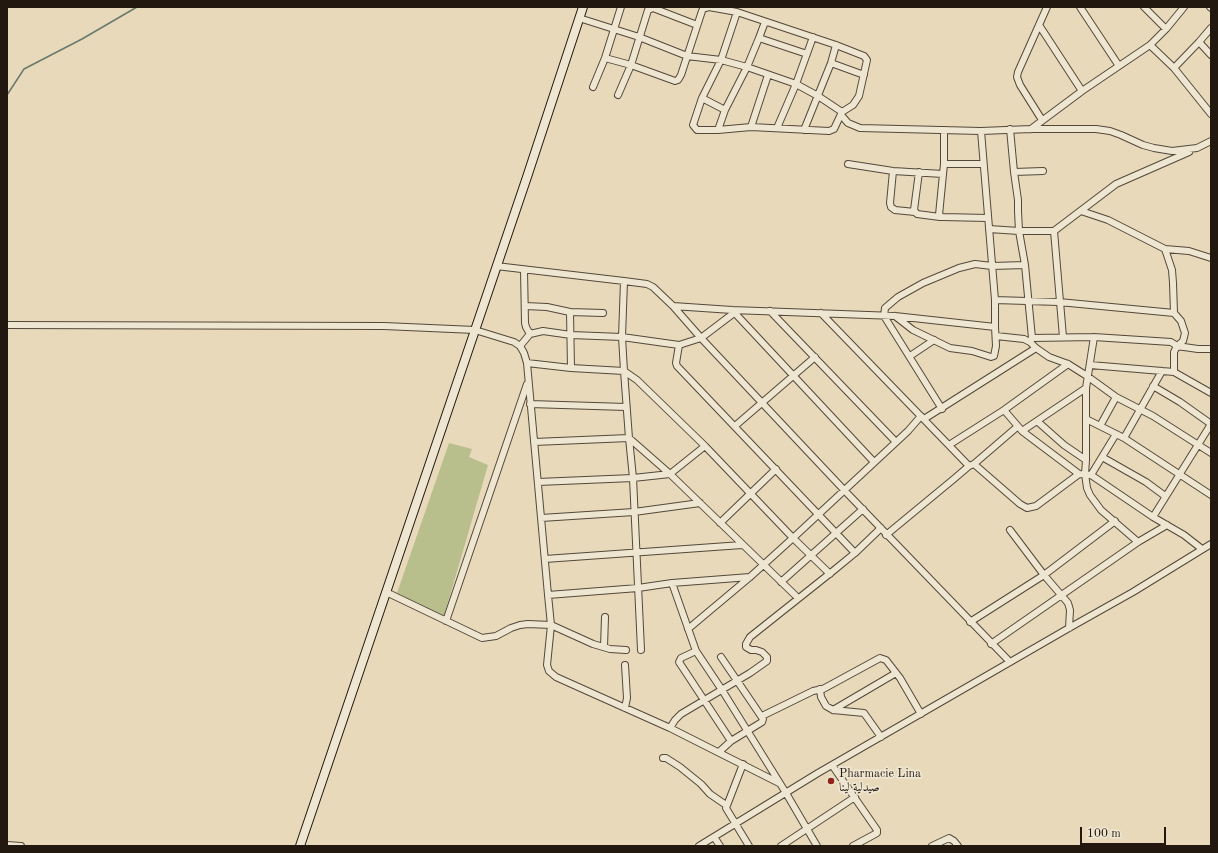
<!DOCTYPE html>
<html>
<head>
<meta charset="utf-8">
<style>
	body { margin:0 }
	#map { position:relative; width:1218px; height:853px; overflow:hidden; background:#e7d9ba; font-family:"Old Standard TT",serif }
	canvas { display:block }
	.frame { position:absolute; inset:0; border:8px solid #23180f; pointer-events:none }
	.scale { position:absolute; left:1080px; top:827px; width:86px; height:18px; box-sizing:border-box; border:2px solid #23180f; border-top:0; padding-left:5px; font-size:12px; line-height:14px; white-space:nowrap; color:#23180f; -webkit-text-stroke:3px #efe6d2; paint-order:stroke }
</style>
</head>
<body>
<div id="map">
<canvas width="1218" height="853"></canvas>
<div class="frame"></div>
<div class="scale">100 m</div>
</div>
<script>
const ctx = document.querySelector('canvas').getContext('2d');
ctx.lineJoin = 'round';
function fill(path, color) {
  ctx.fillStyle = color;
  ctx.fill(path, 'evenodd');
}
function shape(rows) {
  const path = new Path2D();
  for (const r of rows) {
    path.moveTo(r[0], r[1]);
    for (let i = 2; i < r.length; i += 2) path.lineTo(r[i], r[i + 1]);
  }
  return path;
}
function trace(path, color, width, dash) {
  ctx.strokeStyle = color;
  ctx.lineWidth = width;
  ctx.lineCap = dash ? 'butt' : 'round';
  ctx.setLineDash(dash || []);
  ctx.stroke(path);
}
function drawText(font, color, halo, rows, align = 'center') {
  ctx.font = font + ' "Old Standard TT",Amiri,serif';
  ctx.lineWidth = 3.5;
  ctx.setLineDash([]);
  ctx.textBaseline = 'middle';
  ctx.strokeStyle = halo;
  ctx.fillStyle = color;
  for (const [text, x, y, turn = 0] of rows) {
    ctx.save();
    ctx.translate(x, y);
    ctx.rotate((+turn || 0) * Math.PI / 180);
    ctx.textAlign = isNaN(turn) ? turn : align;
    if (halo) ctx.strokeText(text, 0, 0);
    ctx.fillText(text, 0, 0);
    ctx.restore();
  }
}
fill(shape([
	[449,443,472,449,469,457,488,465,444,616,397,593]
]), '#b9be8d');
trace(shape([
	[7,95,24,69,82,39,137,7]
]), '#69796e', 1.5);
const street = shape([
	[1080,7,1119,66],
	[1144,7,1166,29],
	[1210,7,1211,8],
	[737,12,721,60,702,98,693,125,697,130,718,130,751,127],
	[579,18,639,37,687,56,721,60,747,67,796,84,818,96,842,112],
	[1039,25,1082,91],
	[759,38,765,22],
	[1199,42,1211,55],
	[1150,45,1174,68,1211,114],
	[605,58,631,65,675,81,678,80,681,75,702,11,703,9,709,7,737,12,836,45,864,56,867,60,859,96,853,105,842,112,834,129,829,131,751,127,768,75],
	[831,63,864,75],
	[1174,68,1199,42,1211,28],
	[593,87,605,58,621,7],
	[618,95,631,65,648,10,653,8,697,25],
	[702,98,725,110],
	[841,115,848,123,860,128,981,131,1031,129,1096,129,1110,131,1121,135,1143,145,1154,148,1172,151,1197,148,1211,141],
	[1042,120,1020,85,1017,77,1018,72,1047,7],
	[777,128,796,84,813,37],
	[1010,129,1014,172,1018,200,1018,211,1019,231,1025,265,1032,338,1030,342],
	[1031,129,1082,91,1150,45,1166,29,1184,7],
	[718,130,725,110,747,67,759,38,807,54],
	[804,130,831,63,836,45],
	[944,130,944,164,939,215,942,217,988,218],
	[848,164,893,171,943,174],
	[944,164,983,164],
	[893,171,890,203,891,207,895,210,915,212],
	[919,172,914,210,917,214,940,217],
	[1014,172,1043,171],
	[1081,211,1108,220,1165,249,1172,270,1173,283,1174,313],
	[989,229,1019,231,1054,231,1116,184,1189,152],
	[1054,231,1063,337],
	[1165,249,1189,251,1211,258],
	[496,266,624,281,647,284,653,287,673,306,701,338,845,491,1010,662],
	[524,270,525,323,526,327,530,334],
	[624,281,622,337,624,371,629,438,633,478,641,650],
	[995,300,1059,302,1174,313,1181,321,1185,333,1183,341,1177,346,1174,352,1174,372],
	[525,306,547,307,570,312,571,368],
	[673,306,732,310,895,316,995,327],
	[732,310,874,462],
	[770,311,896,442],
	[570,312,603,313],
	[734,313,701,338,679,345,676,363,677,366,855,553],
	[821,313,969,466,974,464,1017,427],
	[895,316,913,330,950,348,972,351,991,357,994,356,996,346,995,327,995,300,981,131],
	[7,325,384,326,475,330,514,342,520,346,524,353,527,363,548,595,551,625,547,665,549,671,556,677,670,728,779,783],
	[996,336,1024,339,1030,342,1036,348,1049,357,1068,364,1087,376,1116,397,1153,416,1211,453],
	[1094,337,1086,388,1086,460,1085,474,1087,488,1090,495,1101,510,1138,542],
	[1032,338,1094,337,1171,342,1177,346,1198,349,1211,349],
	[520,346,530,334,543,331,571,335,622,337,679,345],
	[910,356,934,340],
	[527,363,571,368,624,371,637,380,705,446,793,538,830,574],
	[1090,365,1174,372,1211,393],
	[1153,386,1180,402,1211,424],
	[530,404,626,407],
	[942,409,884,316,885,308,898,297,923,283,959,268,975,264,992,266,1025,265],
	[1004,410,1022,431,1079,474,1091,475,1153,517,1184,535,1202,549],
	[924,419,1036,348],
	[1086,419,1124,438,1211,495],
	[1037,421,1064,445,1086,460],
	[735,426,815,357],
	[1100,426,1116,397],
	[1022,431,1086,388],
	[1124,438,1162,371],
	[534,442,629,438,670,474,798,598],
	[949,445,1004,410,1068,364],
	[1102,457,1146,482,1165,496],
	[974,464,1020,504,1027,508,1036,506,1079,474],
	[1091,475,1116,434],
	[538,482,633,478,670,474,705,446],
	[1153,517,1211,424],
	[541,518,634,512,700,503],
	[720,523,776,469],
	[1010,530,1044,575,1068,603,1070,610,1069,628],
	[886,535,955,478,969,466],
	[545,559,742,545],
	[781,582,863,509],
	[672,583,696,651,722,690,786,793,817,846],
	[386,592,482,638,496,636,511,628,520,625,528,624,551,625,593,644,610,649,626,650],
	[548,595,638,588,672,583,750,577],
	[446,621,527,384],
	[970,622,1044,575,1115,521],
	[688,629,750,577,793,538,908,431,921,416],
	[991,644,1138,542,1167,525],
	[604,647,605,617],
	[696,651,681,658,679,662,731,741,719,752],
	[721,657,763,719,762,722,731,741],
	[625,665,627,698,625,708],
	[820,689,821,697,826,706,833,710,864,713,881,737],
	[833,710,896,673],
	[762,716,813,691,823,689,880,658,886,660,900,678,921,714],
	[670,728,675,720,681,714,750,673,767,661,767,657,762,652,756,650,751,650,746,647,746,644,750,637,833,571,855,553,881,528],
	[663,758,666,758,680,767,701,784,710,794,726,805],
	[743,764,726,808,749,846],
	[832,765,877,830,877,833,853,846],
	[714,837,720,846],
	[7,845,21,846],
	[699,846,818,773,1069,628,1133,592,1211,544],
	[781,846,855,797],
	[932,846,949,838,954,841,958,846]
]);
const secondary = shape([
	[300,846,527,177,583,7]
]);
trace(street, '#54483a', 8);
trace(secondary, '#23180f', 10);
trace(street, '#efe6d2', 6);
trace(secondary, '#efe6d2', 8);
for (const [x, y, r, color] of [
	[831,781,4,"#8f2418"]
]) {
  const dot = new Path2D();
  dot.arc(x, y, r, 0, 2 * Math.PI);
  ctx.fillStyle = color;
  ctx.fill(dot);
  trace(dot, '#efe6d2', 1.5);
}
drawText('12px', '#23180f', '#efe6d2', [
	["Pharmacie Lina",839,774],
	["صيدلية لينا",839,788]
], 'left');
</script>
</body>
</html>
